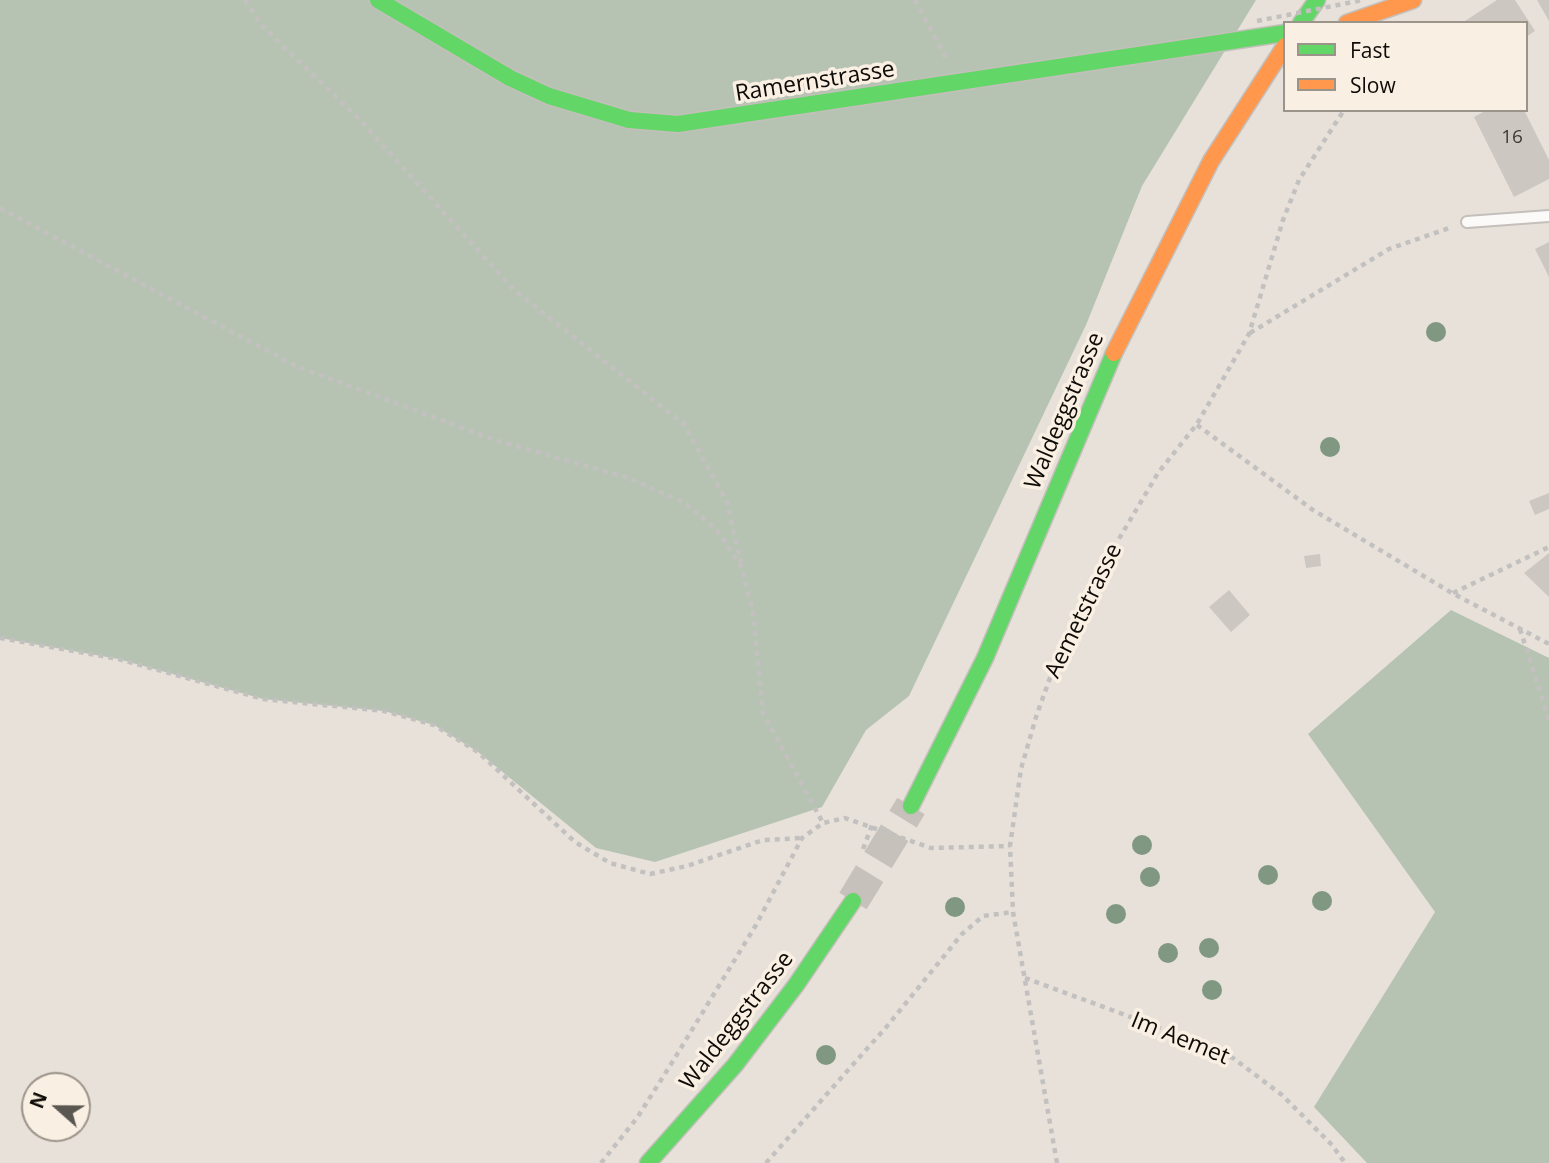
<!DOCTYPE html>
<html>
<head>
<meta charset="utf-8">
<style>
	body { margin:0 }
	#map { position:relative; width:1549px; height:1163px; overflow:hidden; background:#e7e1da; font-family:"Open Sans",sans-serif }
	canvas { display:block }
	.legend { position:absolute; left:1283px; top:21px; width:245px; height:91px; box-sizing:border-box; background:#f9efe2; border:2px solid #9b948a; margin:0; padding:9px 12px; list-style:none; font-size:21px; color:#0e0b07 }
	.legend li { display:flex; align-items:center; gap:14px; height:35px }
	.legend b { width:35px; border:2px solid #9b948a }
	.north { position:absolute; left:21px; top:1072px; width:70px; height:70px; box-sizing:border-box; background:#f9efe2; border:2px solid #9b948a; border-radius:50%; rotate:291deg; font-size:19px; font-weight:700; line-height:28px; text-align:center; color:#0e0b07 }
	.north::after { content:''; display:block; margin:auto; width:24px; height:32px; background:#5a5651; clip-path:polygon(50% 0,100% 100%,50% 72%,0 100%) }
</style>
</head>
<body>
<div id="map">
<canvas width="1549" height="1163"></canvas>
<ul class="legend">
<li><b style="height:9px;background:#63d668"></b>Fast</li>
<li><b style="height:9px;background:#ff974d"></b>Slow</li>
</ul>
<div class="north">N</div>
</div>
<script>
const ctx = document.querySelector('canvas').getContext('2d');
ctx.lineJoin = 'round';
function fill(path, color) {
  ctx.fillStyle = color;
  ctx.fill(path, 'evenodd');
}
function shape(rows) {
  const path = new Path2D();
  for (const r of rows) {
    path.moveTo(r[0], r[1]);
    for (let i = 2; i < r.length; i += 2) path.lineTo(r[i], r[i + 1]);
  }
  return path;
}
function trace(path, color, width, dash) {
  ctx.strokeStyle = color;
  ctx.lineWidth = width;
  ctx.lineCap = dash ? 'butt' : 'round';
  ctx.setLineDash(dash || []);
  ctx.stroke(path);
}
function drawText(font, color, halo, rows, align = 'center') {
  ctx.font = font + ' "Open Sans",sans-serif';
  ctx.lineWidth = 7;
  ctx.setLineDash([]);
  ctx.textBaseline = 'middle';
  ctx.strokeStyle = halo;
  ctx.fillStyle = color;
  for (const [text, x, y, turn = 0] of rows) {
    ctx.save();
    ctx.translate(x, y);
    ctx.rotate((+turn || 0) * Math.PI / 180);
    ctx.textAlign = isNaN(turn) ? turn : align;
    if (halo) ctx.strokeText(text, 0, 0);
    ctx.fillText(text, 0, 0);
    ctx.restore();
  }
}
fill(shape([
	[0,0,1256,0,1142,186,1086,325,909,696,866,730,822,807,655,862,596,848,478,752,434,725,384,711,263,699,118,659,0,638],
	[1451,610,1549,658,1549,1163,1367,1163,1314,1107,1435,912,1308,734]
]), '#b6c3b3');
fill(shape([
	[1497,0,1515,0,1535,31,1526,37,1526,23,1462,23],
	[1537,0,1549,0,1549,21],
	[1487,110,1524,110,1549,160,1549,179,1514,197,1474,117],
	[1549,242,1549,277,1535,249],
	[1549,493,1549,509,1535,515,1529,501],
	[1549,553,1549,597,1524,573],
	[1320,554,1321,566,1306,568,1304,556],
	[1229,590,1250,615,1231,632,1209,607]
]), '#cdc7c2');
trace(shape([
	[853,901,911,806]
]), '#c6c1ba', 32, [32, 16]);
const lane = shape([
	[1467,222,1549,216]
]);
const fast = shape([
	[378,0,510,78,549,96,629,120,678,124,1285,33],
	[1301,23,1317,0],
	[911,806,985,658,1114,353],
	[648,1163,735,1065,796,985,853,901]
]);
const slow = shape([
	[1347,23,1413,0],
	[1114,353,1211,161,1285,46]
]);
trace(lane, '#c4bfba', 14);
trace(fast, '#c4bfba', 19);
trace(slow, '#c4bfba', 19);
trace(shape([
	[245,0,262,26,358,118,514,290,684,424,727,502,741,563],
	[915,0,946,58],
	[0,208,296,366,492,439,628,478,683,502,716,529,742,568,753,613,763,713,823,823],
	[1250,333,1389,249,1452,227],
	[1197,425,1313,510,1452,593,1549,644],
	[1453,593,1549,547],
	[1520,629,1549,720],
	[0,638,118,659,263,699,384,711,434,725,478,752,575,842,610,863,650,874,687,866,763,840,802,838],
	[863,849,872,825],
	[1025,978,1185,1037,1233,1058,1282,1095,1332,1145,1345,1163],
	[601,1163,637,1118,673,1061,756,925,802,838,823,823,845,818,931,848,1010,846],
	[766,1163,888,1025,962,934,983,916,1013,912],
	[1057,1163,1013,912,1010,846,1021,769,1036,717,1061,647,1110,554,1158,473,1197,424,1249,334,1283,220,1299,180,1344,110]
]), '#c3c1bf', 4.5, [5, 5]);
trace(lane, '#fbfaf9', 10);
trace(fast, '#63d668', 16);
trace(slow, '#ff974d', 16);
trace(shape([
	[1257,21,1363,0]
]), '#c3c1bf', 4.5, [5, 5]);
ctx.fillStyle = '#809781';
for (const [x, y] of [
	[1436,332],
	[1330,447],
	[1142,845],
	[1268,875],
	[1150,877],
	[1322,901],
	[955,907],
	[1116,914],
	[1209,948],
	[1168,953],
	[1212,990],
	[826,1055]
]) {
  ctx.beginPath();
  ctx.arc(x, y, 10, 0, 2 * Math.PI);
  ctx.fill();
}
drawText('19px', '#3e3a36', null, [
	["16",1512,138]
]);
drawText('23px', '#0e0b07', '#f9efe2', [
	["Ramernstrasse",815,82,-9],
	["Waldeggstrasse",1065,411,-67],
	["Aemetstrasse",1084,611,-64],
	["Waldeggstrasse",737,1021,-52],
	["Im Aemet",1180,1039,22]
]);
</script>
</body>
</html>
